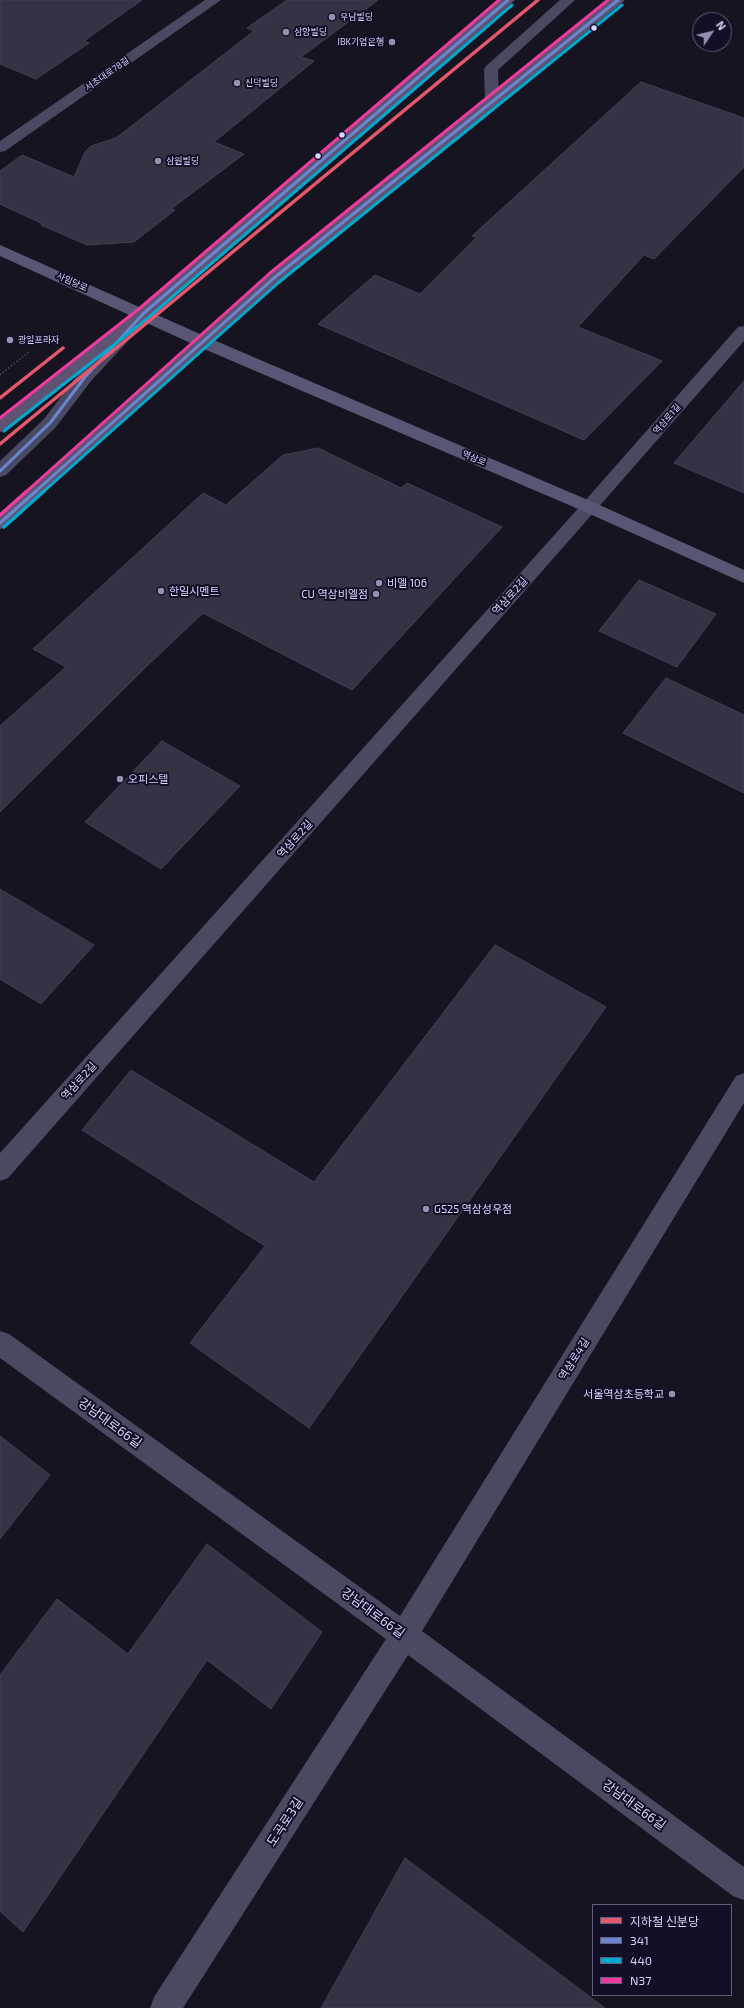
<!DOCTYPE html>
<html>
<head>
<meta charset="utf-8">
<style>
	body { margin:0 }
	#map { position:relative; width:744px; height:2008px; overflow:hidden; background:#161421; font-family:"Exo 2","Noto Sans KR",sans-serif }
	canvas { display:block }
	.legend { position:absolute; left:592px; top:1904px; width:140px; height:92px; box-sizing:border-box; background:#130f26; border:1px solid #625e7d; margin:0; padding:5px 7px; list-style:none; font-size:12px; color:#d9d4ff }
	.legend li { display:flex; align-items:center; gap:8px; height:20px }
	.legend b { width:20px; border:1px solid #625e7d }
	.north { position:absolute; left:692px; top:12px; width:40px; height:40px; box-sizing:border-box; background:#130f26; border:1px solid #625e7d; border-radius:50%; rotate:55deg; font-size:11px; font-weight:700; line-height:16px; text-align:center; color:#d9d4ff }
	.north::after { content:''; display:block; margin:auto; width:14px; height:18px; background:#9591b1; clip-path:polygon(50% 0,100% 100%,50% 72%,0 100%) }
</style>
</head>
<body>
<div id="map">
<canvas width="744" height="2008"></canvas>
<ul class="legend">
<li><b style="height:5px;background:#e3586a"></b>지하철 신분당</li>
<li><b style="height:5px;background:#6a86d1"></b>341</li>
<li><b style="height:5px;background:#00a9ce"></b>440</li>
<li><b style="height:5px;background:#f13a9d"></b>N37</li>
</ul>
<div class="north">N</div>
</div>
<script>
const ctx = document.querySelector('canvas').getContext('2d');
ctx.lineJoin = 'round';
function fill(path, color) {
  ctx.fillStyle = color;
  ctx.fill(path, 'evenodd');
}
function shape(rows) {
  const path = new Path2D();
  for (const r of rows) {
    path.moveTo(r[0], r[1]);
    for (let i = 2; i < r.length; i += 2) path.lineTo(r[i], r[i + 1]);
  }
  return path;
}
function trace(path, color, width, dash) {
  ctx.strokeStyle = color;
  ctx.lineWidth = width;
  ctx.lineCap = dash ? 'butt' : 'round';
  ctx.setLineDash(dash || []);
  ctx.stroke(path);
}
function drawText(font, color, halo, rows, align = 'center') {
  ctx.font = font + ' "Exo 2","Noto Sans KR",sans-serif';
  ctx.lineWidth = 4;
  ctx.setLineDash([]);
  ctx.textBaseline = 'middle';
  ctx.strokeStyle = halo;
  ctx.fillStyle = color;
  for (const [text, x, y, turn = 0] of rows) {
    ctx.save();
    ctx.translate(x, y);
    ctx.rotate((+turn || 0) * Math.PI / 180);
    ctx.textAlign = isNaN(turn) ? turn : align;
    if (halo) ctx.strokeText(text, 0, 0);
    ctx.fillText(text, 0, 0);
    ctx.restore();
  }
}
const building = shape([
	[0,0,142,0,84,41,89,43,36,79,0,64,0,0],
	[287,0,378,0,301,57,314,61,214,142,244,154,171,209,175,210,134,242,87,245,41,225,43,224,0,204,0,171,22,155,74,177,85,152,91,146,116,138,254,31,247,28,287,0],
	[641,82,744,118,744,167,654,259,644,255,578,327,662,361,584,440,318,324,375,275,420,294,477,237,472,236,641,82],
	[744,381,744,493,674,463,744,381],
	[318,448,401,488,407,483,502,527,352,690,203,613,147,666,0,812,0,726,66,667,33,649,203,493,226,505,283,455,318,448],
	[639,580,716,614,677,667,599,631,639,580],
	[666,678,744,715,744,793,623,733,666,678],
	[162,741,240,786,161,869,85,822,162,741],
	[0,889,94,945,41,1004,0,979,0,889],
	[495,945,606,1007,309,1428,190,1343,265,1246,82,1130,131,1070,314,1182,495,945],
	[0,1436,50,1475,0,1539,0,1436],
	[207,1544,322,1632,271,1709,207,1660,23,1932,0,1911,0,1675,57,1599,128,1654,207,1544],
	[405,1858,605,2008,321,2008,405,1858]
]);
fill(building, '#343243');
trace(building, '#433f54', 1);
trace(shape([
	[0,375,30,351]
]), '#44505f', 1.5, [1.5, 2]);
fill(shape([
	[205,0,221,0,5,151,0,152,0,141,205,0],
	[560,0,575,0,498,70,499,102,497,105,487,105,485,102,484,69,486,66,560,0],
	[135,318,141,319,143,323,141,327,91,381,56,427,6,475,0,477,0,461,44,419,79,373,129,319,135,318],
	[589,501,595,503,598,507,595,511,8,1178,0,1181,0,1153,583,503,589,501]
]), '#4a4962');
fill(shape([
	[744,326,744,341,595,511,589,513,583,511,580,507,583,503,738,327,744,326],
	[744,1073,744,1103,422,1631,744,1867,744,1900,733,1896,408,1655,183,2008,150,2008,154,1997,386,1639,0,1358,0,1331,9,1334,400,1616,736,1076,744,1073]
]), '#4a4962');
fill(shape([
	[0,245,209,338,595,503,744,570,744,583,583,511,197,346,0,256,0,245]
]), '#575674');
fill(shape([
	[500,0,515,0,150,317,6,430,0,432,0,417,138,309,500,0],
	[610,0,625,0,280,281,6,527,0,529,0,513,268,275,610,0]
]), '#5e5373');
trace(shape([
	[0,471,50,423,85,377,144,313,508,0],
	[35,492,274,278,618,0]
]), '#6a86d1', 3);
trace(shape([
	[0,523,36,491]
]), '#6a86d1', 3.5);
trace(shape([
	[4,431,148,318,512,5],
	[43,492,278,283,622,5]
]), '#00a9ce', 3);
trace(shape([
	[4,527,44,491]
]), '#00a9ce', 3.5);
trace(shape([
	[0,418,140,308,499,0],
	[26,492,270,273,608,0]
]), '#f13a9d', 3);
trace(shape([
	[0,515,27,491]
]), '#f13a9d', 3.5);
trace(shape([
	[0,398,63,348],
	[0,444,538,0]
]), '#e3586a', 3.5);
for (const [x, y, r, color] of [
	[332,17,4,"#9591b1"],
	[594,28,3.5,"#d9d4ff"],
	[286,32,4,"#9591b1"],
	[392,42,4,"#9591b1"],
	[237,83,4,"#9591b1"],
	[342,135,3.5,"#d9d4ff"],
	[318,156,3.5,"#d9d4ff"],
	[158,161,4,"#9591b1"],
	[10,340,4,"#9591b1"],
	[379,583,4,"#9591b1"],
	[161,591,4,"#9591b1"],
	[376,594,4,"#9591b1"],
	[120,779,4,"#9591b1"],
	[426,1209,4,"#9591b1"],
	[672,1394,4,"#9591b1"]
]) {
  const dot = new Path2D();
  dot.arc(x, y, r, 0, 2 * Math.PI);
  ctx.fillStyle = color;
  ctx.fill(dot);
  trace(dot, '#130f26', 1.5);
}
drawText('9px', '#d9d4ff', '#130f26', [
	["우남빌딩",340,17],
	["삼양빌딩",294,32],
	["IBK기업은행",384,42,"right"],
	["신덕빌딩",245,83],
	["삼원빌딩",166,161],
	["광일프라자",18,340]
], 'left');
drawText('9px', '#d9d4ff', '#130f26', [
	["서초대로78길",107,74,-35],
	["사임당로",72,282,24],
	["역삼로1길",667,419,-49],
	["역삼로",474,458,23]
]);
drawText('11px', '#d9d4ff', '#130f26', [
	["비엘 106",387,583],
	["한일시멘트",169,591],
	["CU 역삼비엘점",368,594,"right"],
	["오피스텔",128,779],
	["GS25 역삼성우점",434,1209],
	["서울역삼초등학교",664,1394,"right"]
], 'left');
drawText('11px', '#d9d4ff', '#130f26', [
	["역삼로2길",510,596,-48],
	["역삼로2길",295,839,-48],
	["역삼로2길",79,1081,-48],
	["역삼로4길",574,1359,-58]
]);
drawText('13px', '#d9d4ff', '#130f26', [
	["강남대로66길",110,1423,36],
	["강남대로66길",373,1613,36],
	["강남대로66길",634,1805,36],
	["도곡로3길",285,1822,-57]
]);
</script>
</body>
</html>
